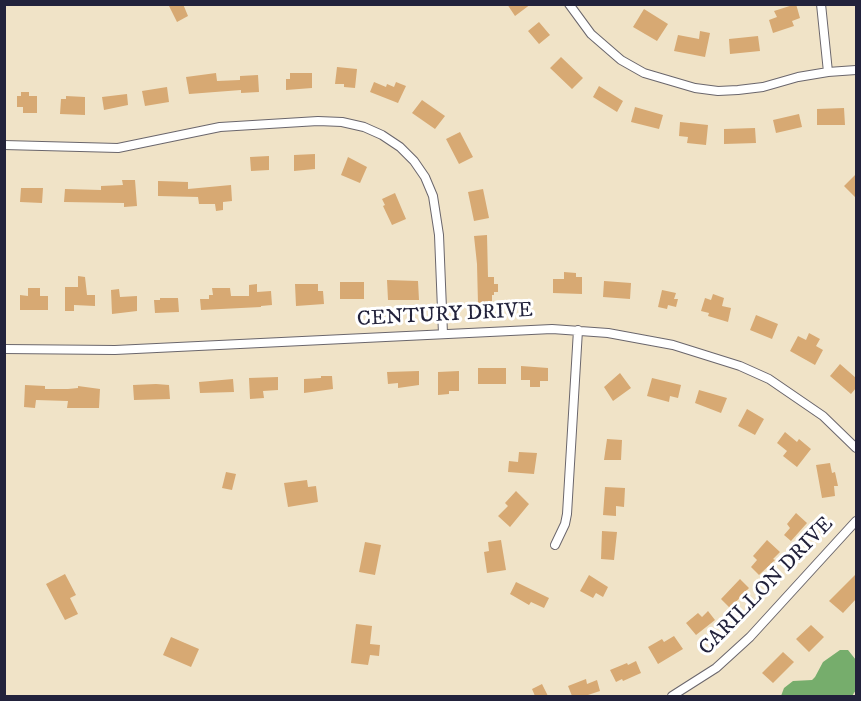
<!DOCTYPE html>
<html>
<head>
<meta charset="utf-8">
<style>
	body { margin:0 }
	#map { position:relative; width:861px; height:701px; overflow:hidden; background:#f0e3c7; font-family:"IM FELL DW Pica",serif }
	canvas { display:block }
	.frame { position:absolute; inset:0; border:6px solid #22223b; pointer-events:none }
</style>
</head>
<body>
<div id="map">
<canvas width="861" height="701"></canvas>
<div class="frame"></div>
</div>
<script>
const ctx = document.querySelector('canvas').getContext('2d');
ctx.lineJoin = 'round';
function fill(path, color) {
  ctx.fillStyle = color;
  ctx.fill(path, 'evenodd');
}
function shape(rows) {
  const path = new Path2D();
  for (const r of rows) {
    path.moveTo(r[0], r[1]);
    for (let i = 2; i < r.length; i += 2) path.lineTo(r[i], r[i + 1]);
  }
  return path;
}
function trace(path, color, width, dash) {
  ctx.strokeStyle = color;
  ctx.lineWidth = width;
  ctx.lineCap = dash ? 'butt' : 'round';
  ctx.setLineDash(dash || []);
  ctx.stroke(path);
}
function drawText(font, color, halo, rows, align = 'center') {
  ctx.font = font + ' "IM FELL DW Pica",serif';
  ctx.lineWidth = 6;
  ctx.setLineDash([]);
  ctx.textBaseline = 'middle';
  ctx.strokeStyle = halo;
  ctx.fillStyle = color;
  for (const [text, x, y, turn = 0] of rows) {
    ctx.save();
    ctx.translate(x, y);
    ctx.rotate((+turn || 0) * Math.PI / 180);
    ctx.textAlign = isNaN(turn) ? turn : align;
    if (halo) ctx.strokeText(text, 0, 0);
    ctx.fillText(text, 0, 0);
    ctx.restore();
  }
}
fill(shape([
	[840,650,848,650,856,660,856,690,852,696,781,696,784,688,793,681,812,680,815,677,823,662]
]), '#76ad6c');
fill(shape([
	[168,4,183,4,188,16,177,22],
	[507,4,531,4,515,16],
	[796,4,800,18,792,21,794,26,773,33,769,20,777,17,774,11],
	[644,9,668,24,657,41,633,27],
	[539,22,550,35,539,44,528,31],
	[700,31,710,33,705,57,674,51,678,35,699,39],
	[758,36,760,51,730,54,729,39],
	[561,57,583,78,572,89,550,68],
	[337,67,357,69,355,88,344,87,344,84,335,84],
	[216,73,217,81,240,80,240,76,258,75,259,92,241,93,241,90,189,94,186,77],
	[290,73,312,73,312,88,286,90,286,79,290,79],
	[374,82,386,87,387,84,394,87,396,82,406,86,398,103,370,92],
	[599,86,623,101,617,112,593,97],
	[167,87,169,102,145,106,142,91],
	[21,92,29,92,29,96,37,96,37,113,23,113,23,107,17,107,17,96,21,96],
	[127,94,128,105,104,110,102,97],
	[66,96,85,97,85,115,60,114,61,99,66,99],
	[422,100,445,116,435,129,412,113],
	[635,107,663,115,659,129,631,122],
	[844,108,845,125,817,125,817,109],
	[799,114,802,127,776,133,773,120],
	[680,122,708,125,706,145,687,143,688,137,679,136],
	[755,128,756,143,724,144,724,129],
	[460,132,473,157,459,164,446,139],
	[315,154,315,169,294,171,294,155],
	[269,156,269,170,251,171,250,157],
	[348,157,367,167,360,183,341,175],
	[856,174,856,198,844,186],
	[122,180,135,180,137,206,124,207,124,203,64,202,65,189,101,190,101,186,123,185],
	[158,181,188,182,188,189,231,185,232,201,223,202,223,210,216,211,215,204,199,204,198,197,158,196],
	[21,188,43,188,42,203,20,202],
	[483,189,489,218,474,221,468,192],
	[395,193,406,219,392,225,383,206,385,205,382,199],
	[487,235,488,277,494,277,494,284,498,284,498,292,494,292,494,295,492,295,492,304,478,304,477,264,474,236],
	[564,272,576,273,576,277,582,277,582,294,553,293,553,279,564,279],
	[78,276,85,277,87,295,95,295,95,306,74,305,74,311,65,311,65,287,78,287],
	[387,280,418,281,419,300,388,300],
	[604,281,631,283,630,299,603,297],
	[340,282,364,282,364,299,340,299],
	[257,284,257,292,271,291,272,305,261,306,261,307,201,310,200,299,209,299,209,295,213,295,212,288,230,288,231,296,249,296,249,285],
	[295,284,318,284,318,291,323,291,324,304,296,306],
	[28,288,40,288,40,296,48,296,48,310,20,310,20,295,28,296],
	[119,289,120,297,137,296,137,311,112,314,111,290],
	[662,290,676,293,674,299,678,299,676,307,668,305,667,309,658,307],
	[713,294,724,298,722,306,731,308,728,322,708,316,709,313,701,311,705,298,711,300],
	[160,298,178,298,179,312,155,313,154,300,160,300],
	[756,315,778,324,772,339,750,330],
	[809,333,820,339,816,346,823,350,815,365,790,351,798,336,806,340],
	[840,364,856,378,856,388,851,394,830,376],
	[521,366,548,368,548,381,540,381,540,387,530,387,530,380,521,380],
	[478,368,506,368,506,384,478,384],
	[419,371,419,385,398,388,398,383,388,384,387,372],
	[459,371,459,391,449,391,449,394,438,395,438,372],
	[620,373,631,388,613,401,604,387],
	[321,376,332,376,333,389,304,393,304,379,321,378],
	[278,377,278,390,263,391,264,398,250,399,249,378],
	[652,378,681,385,678,398,670,396,669,402,647,396],
	[233,379,234,392,200,393,199,382],
	[156,384,169,385,170,399,134,400,133,385],
	[25,385,45,386,45,389,68,389,78,388,78,386,100,389,99,408,67,408,68,401,36,400,35,408,24,407],
	[699,390,727,398,721,413,695,403],
	[747,409,764,419,755,435,738,426],
	[785,432,797,442,799,439,811,449,797,467,783,456,787,451,777,443],
	[607,439,622,440,621,460,604,460],
	[519,452,537,453,534,474,508,472,509,461,518,462],
	[830,463,832,473,835,472,838,486,834,486,835,496,822,498,816,465],
	[226,472,236,474,232,490,222,488],
	[307,480,308,487,316,486,318,502,288,507,284,483],
	[605,487,625,488,624,507,616,506,616,516,603,515],
	[516,491,529,504,510,527,498,516,508,506,505,503],
	[796,513,807,523,791,541,784,535,790,528,787,524],
	[602,531,617,532,614,560,601,559],
	[501,540,506,570,487,573,484,552,489,551,488,542],
	[767,540,780,552,773,559,775,560,759,575,751,567,757,560,753,556],
	[365,542,381,545,375,575,359,572],
	[65,574,76,595,70,598,78,614,65,620,46,584],
	[856,574,856,599,843,613,829,601],
	[589,575,608,587,603,597,596,593,593,598,580,591],
	[740,579,749,588,730,608,721,599],
	[516,582,549,598,544,608,531,602,529,605,510,594],
	[708,611,715,620,696,635,686,623,698,613,702,617],
	[356,624,372,626,370,644,380,645,379,656,370,655,368,665,351,663],
	[811,625,824,637,809,652,796,639],
	[674,636,683,649,658,664,648,647,662,639,664,642],
	[171,637,199,649,191,667,163,655],
	[783,652,794,662,773,683,762,673],
	[636,661,641,673,623,681,622,679,616,682,610,670,627,663,628,665],
	[586,679,587,684,597,680,600,691,585,696,572,696,568,686],
	[542,684,548,696,535,696,532,689]
]), '#d7a973');
const street = shape([
	[569,4,591,34,621,60,644,73,695,88,718,91,738,90,763,87,798,77,828,72,856,70],
	[821,4,828,72],
	[4,145,118,148,220,127,318,121,342,122,364,127,382,135,400,147,414,161,425,177,433,196,439,235,443,334],
	[4,349,115,350,552,329,608,333,673,345,740,366,769,379,823,416,856,448],
	[555,545,565,524,567,514,578,330],
	[672,696,716,668,750,637,856,521]
]);
trace(street, '#6a666c', 10);
trace(street, '#fff', 8);
drawText('21px', '#22223b', '#fff', [
	["CENTURY DRIVE",445,316,-3],
	["CARILLON DRIVE",767,587,-46]
]);
</script>
</body>
</html>
